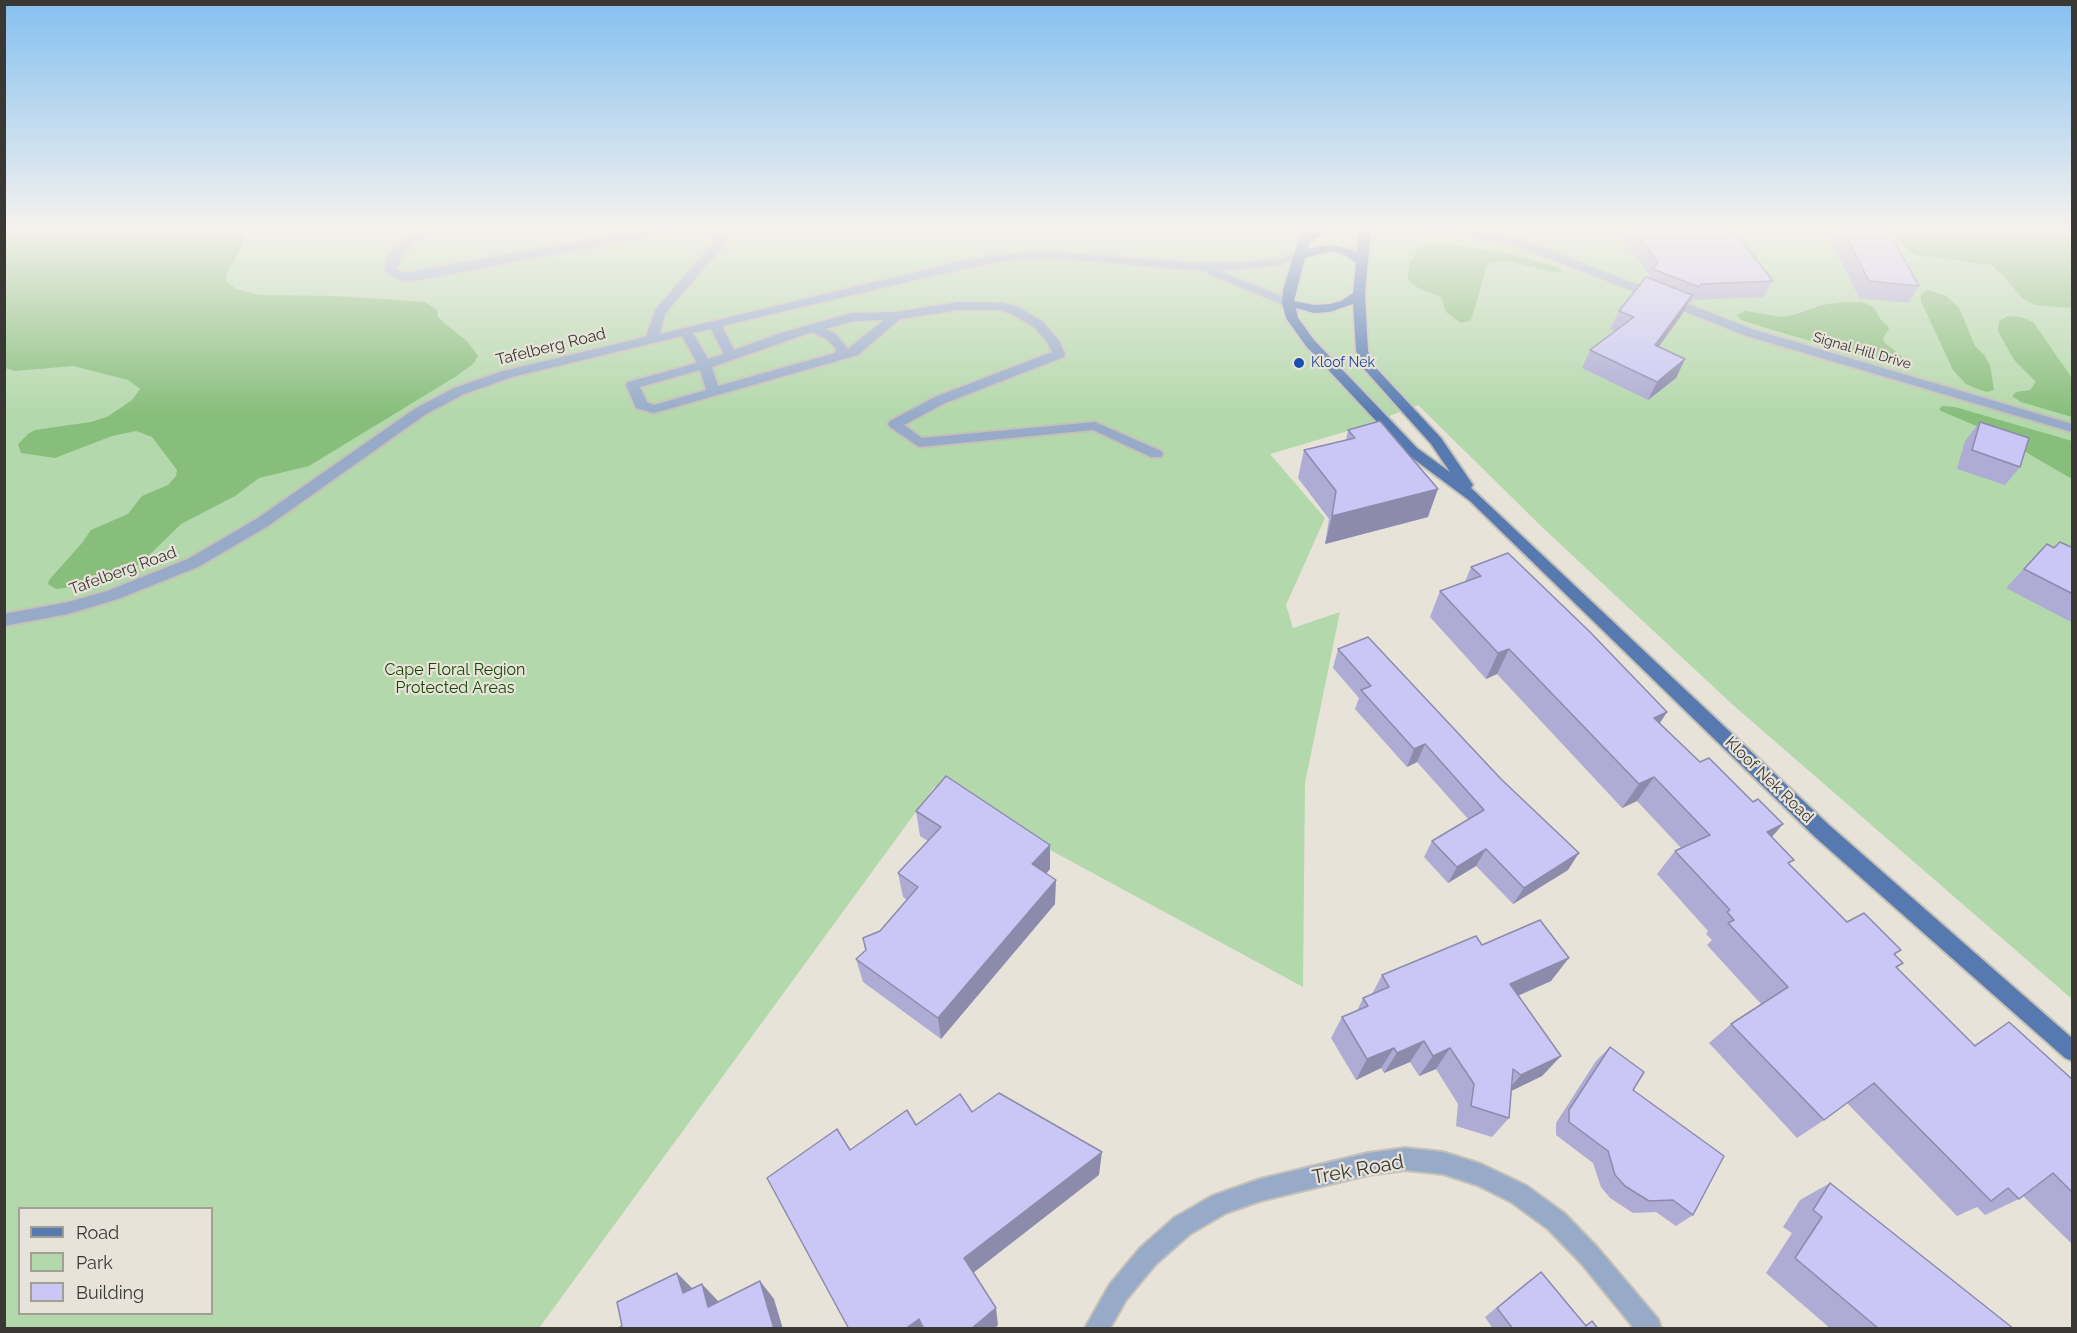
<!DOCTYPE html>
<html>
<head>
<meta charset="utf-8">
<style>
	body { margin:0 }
	#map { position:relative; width:2077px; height:1333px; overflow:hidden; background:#e8e3d9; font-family:Raleway,sans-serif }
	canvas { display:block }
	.frame { position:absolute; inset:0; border:6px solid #3a3834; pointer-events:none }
	.legend { position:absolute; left:18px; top:1207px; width:195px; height:108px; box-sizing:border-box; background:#e8e3d9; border:2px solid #a29f97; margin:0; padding:8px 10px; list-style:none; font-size:18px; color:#3a3834 }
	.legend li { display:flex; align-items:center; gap:12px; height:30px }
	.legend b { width:30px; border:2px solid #a29f97 }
</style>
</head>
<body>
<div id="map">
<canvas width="2077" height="1333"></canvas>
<div class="frame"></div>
<ul class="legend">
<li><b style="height:8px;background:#567ab0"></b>Road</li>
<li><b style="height:16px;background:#b3d8ab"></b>Park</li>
<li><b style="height:16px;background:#cac7f6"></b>Building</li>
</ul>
</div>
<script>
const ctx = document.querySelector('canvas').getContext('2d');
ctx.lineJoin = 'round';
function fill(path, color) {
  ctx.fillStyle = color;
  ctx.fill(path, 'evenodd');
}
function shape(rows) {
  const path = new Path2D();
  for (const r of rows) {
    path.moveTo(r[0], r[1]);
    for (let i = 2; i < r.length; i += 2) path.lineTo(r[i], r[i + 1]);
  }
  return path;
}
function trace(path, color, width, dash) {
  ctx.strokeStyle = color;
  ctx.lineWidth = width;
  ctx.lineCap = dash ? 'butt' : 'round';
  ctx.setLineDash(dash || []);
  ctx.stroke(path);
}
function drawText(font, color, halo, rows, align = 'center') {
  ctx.font = font + ' Raleway,sans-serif';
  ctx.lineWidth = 4.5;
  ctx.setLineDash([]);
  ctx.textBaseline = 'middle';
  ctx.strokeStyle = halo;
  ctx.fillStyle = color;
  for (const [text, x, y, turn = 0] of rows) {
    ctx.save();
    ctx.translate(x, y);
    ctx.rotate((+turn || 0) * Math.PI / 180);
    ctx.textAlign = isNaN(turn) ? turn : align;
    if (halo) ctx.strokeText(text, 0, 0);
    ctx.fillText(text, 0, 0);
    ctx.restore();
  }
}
fill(shape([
	[5,228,2072,228,2072,999,1733,705,1543,528,1418,405,1358,428,1270,454,1325,518,1286,605,1293,628,1340,612,1305,783,1303,987,934,787,539,1328,5,1328],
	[20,1208,212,1208,212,1314,20,1314]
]), '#b3d8ab');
fill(shape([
	[4,228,247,228,242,246,226,275,226,281,236,289,259,295,335,296,425,302,437,310,438,317,444,323,467,341,478,356,473,364,455,377,309,466,259,478,235,496,181,524,140,564,96,584,56,589,48,584,49,580,82,543,91,530,128,514,142,496,168,485,176,476,177,470,152,437,136,431,112,436,55,458,21,453,18,444,28,434,35,430,91,422,107,417,132,400,140,389,128,380,73,366,15,371,5,368],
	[1864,228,2049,228,2072,237,2072,308,2036,305,2023,299,2002,274,1991,265,1916,255,1903,246,1893,231],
	[1436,243,1502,252,1557,267,1563,272,1557,273,1508,261,1490,263,1487,266,1471,320,1461,323,1446,312,1441,297,1414,286,1408,279,1409,265,1418,248],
	[1928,290,1946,296,1959,308,1975,346,1985,356,1990,365,1994,390,1987,392,1975,388,1966,384,1953,370,1921,301,1921,294],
	[1845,302,1862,302,1873,307,1881,320,1888,326,1889,329,1883,338,1884,342,1900,355,1903,359,1900,363,1888,363,1776,331,1741,320,1737,315,1745,311,1781,317,1794,315,1822,305],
	[2008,316,2021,317,2033,322,2072,378,2072,417,2021,402,2012,396,2016,392,2030,390,2036,382,2014,360,1998,331,1999,321],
	[1942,406,1955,407,2072,441,2072,479,1993,433,1941,411,1939,409]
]), '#87be7b');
const service = shape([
	[423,228,436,228,403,251,396,269,405,273,657,228,681,228,675,231,419,280,403,281,386,272,384,270,387,258,395,247,423,228],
	[697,228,718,230,727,241,665,314,660,334,966,260,1013,254,1049,252,1194,263,1241,263,1280,259,1300,253,1306,256,1281,265,1219,271,1292,300,1292,306,1288,307,1208,274,1207,271,1049,258,1013,260,966,268,722,326,734,350,781,333,852,313,896,312,959,302,1004,303,1020,308,1043,322,1059,341,1065,354,1064,357,945,403,904,425,922,438,1095,422,1161,451,1163,454,1161,457,1151,457,1093,430,919,447,890,427,888,424,890,421,935,397,1052,352,1047,342,1035,328,1012,314,999,310,959,310,900,319,858,355,654,413,636,408,626,385,628,382,697,363,682,336,512,377,464,394,426,414,268,526,198,567,118,599,68,614,4,626,4,614,68,602,107,591,188,559,258,518,416,408,454,388,503,371,646,337,655,310,715,241,710,234,697,228],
	[884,320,848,349,836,334,825,329,853,321,884,320],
	[711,329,724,354,708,359,693,333,711,329],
	[812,332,828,340,836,349,835,353,718,386,712,367,812,332],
	[700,370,706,390,654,405,647,402,640,387,700,370],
	[1398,228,1468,230,1525,241,1755,330,2072,424,2072,432,1747,336,1518,246,1468,236,1404,231,1398,228]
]);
const minor = shape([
	[1405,1148,1443,1152,1481,1164,1527,1186,1564,1213,1597,1247,1658,1319,1661,1328,1634,1328,1581,1263,1548,1229,1511,1202,1477,1185,1443,1174,1405,1170,1368,1175,1260,1201,1226,1213,1190,1234,1156,1264,1126,1300,1110,1328,1085,1328,1110,1284,1140,1248,1174,1218,1212,1196,1260,1179,1368,1153,1405,1148]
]);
const primary = shape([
	[1302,228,1314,228,1313,231,1319,228,1334,228,1310,241,1307,249,1331,245,1350,249,1357,253,1359,228,1371,228,1365,294,1368,351,1376,368,1441,438,1473,485,1471,488,1829,825,2072,1038,2072,1061,2065,1058,1815,837,1470,501,1407,454,1306,346,1286,318,1282,303,1283,290,1302,228],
	[1331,251,1342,254,1356,262,1353,293,1341,301,1330,304,1314,305,1294,301,1305,258,1331,251],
	[1353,304,1356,351,1364,369,1431,444,1450,472,1417,448,1314,340,1298,318,1296,308,1314,313,1330,312,1353,304]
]);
trace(service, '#c5c1b8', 4);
trace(minor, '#c5c1b8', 4);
trace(primary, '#c5c1b8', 4);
fill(service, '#97abc9');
fill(minor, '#97abc9');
fill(primary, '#567ab0');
fill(shape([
	[1620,228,1731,228,1773,281,1764,297,1693,300,1691,303,1689,302,1683,313,1659,347,1685,359,1676,378,1648,400,1582,368,1590,350,1615,331,1610,329,1619,311,1650,276,1618,233],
	[1825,228,1887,228,1919,286,1908,303,1859,298],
	[1980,422,2020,467,2005,485,1957,469,1965,441],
	[1348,430,1428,517,1325,544,1329,519,1298,478,1304,450,1346,440],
	[2047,544,2054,548,2073,548,2073,623,2006,588],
	[1471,567,1667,712,1660,723,1700,762,1783,824,1772,837,1789,864,1847,922,1895,955,1903,963,1897,968,1974,1045,2009,1022,2073,1080,2073,1245,2023,1196,2019,1199,1985,1215,1977,1207,1957,1216,1847,1103,1824,1120,1797,1138,1709,1043,1731,1024,1761,1004,1707,945,1712,940,1706,934,1708,931,1657,874,1675,851,1681,848,1637,801,1622,808,1497,674,1486,679,1430,617,1440,591,1465,582],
	[1338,649,1568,870,1513,904,1476,866,1448,883,1424,857,1432,841,1468,819,1417,762,1407,767,1355,709,1359,698,1333,668],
	[916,811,1050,869,1046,874,1055,904,941,1039,863,982,856,959,866,950,907,900,903,897,898,873,928,841,920,836],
	[1482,945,1551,981,1518,996,1561,1056,1542,1076,1511,1091,1509,1118,1492,1137,1456,1126,1458,1104,1436,1069,1419,1076,1410,1062,1384,1073,1381,1068,1356,1080,1331,1038,1342,1017,1357,1011,1363,998,1372,994,1382,975],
	[1610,1047,1633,1090,1693,1215,1676,1226,1656,1212,1633,1213,1610,1198,1601,1187,1593,1163,1556,1135,1556,1123,1596,1061],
	[1830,1183,2014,1329,1831,1329,1766,1273,1792,1233,1783,1227,1800,1200],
	[1541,1272,1585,1325,1592,1321,1598,1329,1493,1329,1485,1317,1527,1282]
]), '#aeabd4');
fill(shape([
	[1692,295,1683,313,1646,364,1655,345],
	[1685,359,1676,378,1648,400,1657,382],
	[1438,489,1428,517,1325,544,1332,516],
	[1509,649,1497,674,1486,679,1498,653],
	[1667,712,1651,736,1654,718],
	[1425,744,1417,762,1407,767,1414,749],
	[1654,777,1637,801,1622,808,1639,784],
	[1783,824,1762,848,1767,832],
	[1050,845,1050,869,1032,889,1032,864],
	[1486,849,1476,866,1448,883,1457,867],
	[1579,853,1568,870,1513,904,1524,888],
	[1056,880,1055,904,941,1039,938,1018],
	[1569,958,1551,981,1494,1006,1510,984],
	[1424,1041,1410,1062,1384,1073,1397,1053],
	[1394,1048,1381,1068,1356,1080,1367,1059],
	[1450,1048,1436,1069,1419,1076,1433,1056],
	[1561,1056,1542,1076,1503,1095,1521,1075],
	[1102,1152,1099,1175,968,1277,964,1258],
	[677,1273,695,1291,683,1293],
	[760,1281,774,1299,783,1329,774,1329],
	[702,1284,719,1302,708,1307],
	[996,1308,998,1325,994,1329,971,1329],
	[919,1319,923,1329,905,1329]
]), '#8d8bac');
const building = shape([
	[1632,228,1731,228,1773,281,1701,284,1699,287,1653,269,1658,262,1632,228],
	[1842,228,1887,228,1919,286,1869,281,1842,228],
	[1646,277,1692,295,1655,345,1685,359,1657,382,1590,350,1634,317,1619,311,1646,277],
	[1380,421,1438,489,1332,516,1336,491,1304,450,1355,438,1348,430,1380,421],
	[1980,422,2029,438,2020,467,1972,450,1980,422],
	[2060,542,2073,548,2073,594,2024,569,2047,544,2054,548,2060,542],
	[1508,553,1589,631,1667,712,1654,718,1700,762,1709,758,1753,802,1758,799,1783,824,1767,832,1794,860,1788,863,1847,922,1864,913,1901,950,1894,954,1903,963,1896,967,1975,1046,2009,1022,2073,1080,2073,1193,2053,1173,2019,1199,2008,1188,1991,1201,1874,1083,1824,1120,1731,1024,1788,987,1728,923,1734,920,1727,912,1730,910,1675,851,1710,835,1654,777,1639,784,1509,649,1498,653,1440,591,1481,576,1471,567,1508,553],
	[1368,637,1501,779,1579,853,1524,888,1486,849,1457,867,1432,841,1484,810,1425,744,1414,749,1361,690,1371,686,1338,649,1368,637],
	[946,776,1050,845,1032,864,1056,880,938,1018,856,959,866,950,863,938,880,931,918,887,898,873,941,827,916,811,946,776],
	[1540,920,1569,958,1510,984,1561,1056,1521,1075,1513,1069,1509,1118,1471,1106,1474,1084,1450,1048,1433,1056,1424,1041,1397,1053,1394,1048,1367,1059,1342,1017,1368,1006,1363,998,1389,987,1382,975,1476,936,1482,945,1540,920],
	[1610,1047,1644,1072,1633,1090,1724,1156,1693,1215,1673,1200,1649,1201,1625,1186,1615,1175,1608,1151,1569,1122,1569,1110,1610,1047],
	[999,1093,1102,1152,964,1258,996,1308,971,1329,924,1329,919,1319,905,1329,849,1329,767,1178,837,1129,850,1150,907,1110,916,1125,960,1094,972,1112,999,1093],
	[1830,1183,2014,1329,1879,1329,1795,1258,1822,1217,1813,1210,1830,1183],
	[1541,1272,1586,1326,1592,1321,1598,1329,1513,1329,1497,1308,1541,1272],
	[677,1273,683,1293,702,1284,708,1307,760,1281,774,1329,617,1329,622,1326,617,1302,677,1273]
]);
fill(building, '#cac7f6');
trace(building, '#8d8bac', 1.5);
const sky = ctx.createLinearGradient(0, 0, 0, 415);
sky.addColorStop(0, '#85c0f0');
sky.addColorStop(0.55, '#f5f2ee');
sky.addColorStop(1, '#f5f2ee00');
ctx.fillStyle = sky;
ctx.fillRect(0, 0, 2077, 415);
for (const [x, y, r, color] of [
	[1299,363,6,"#1a4fb4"]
]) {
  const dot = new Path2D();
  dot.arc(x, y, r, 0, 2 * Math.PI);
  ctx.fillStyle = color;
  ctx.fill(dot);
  trace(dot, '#e8e3d9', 2);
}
drawText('14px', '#3a3834', '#e8e3d9', [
	["Signal Hill Drive",1862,351,16]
]);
drawText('14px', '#164399', '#e8e3d9', [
	["Kloof Nek",1311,363]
], 'left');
drawText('16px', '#3a3834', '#e8e3d9', [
	["Tafelberg Road",551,347,-14],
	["Tafelberg Road",123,571,-20],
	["Kloof Nek Road",1769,780,44]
]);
drawText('16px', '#144a04', '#e8e3d9', [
	["Cape Floral Region",455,670],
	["Protected Areas",455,688]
]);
drawText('20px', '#3a3834', '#e8e3d9', [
	["Trek Road",1358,1170,-10]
]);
</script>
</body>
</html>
